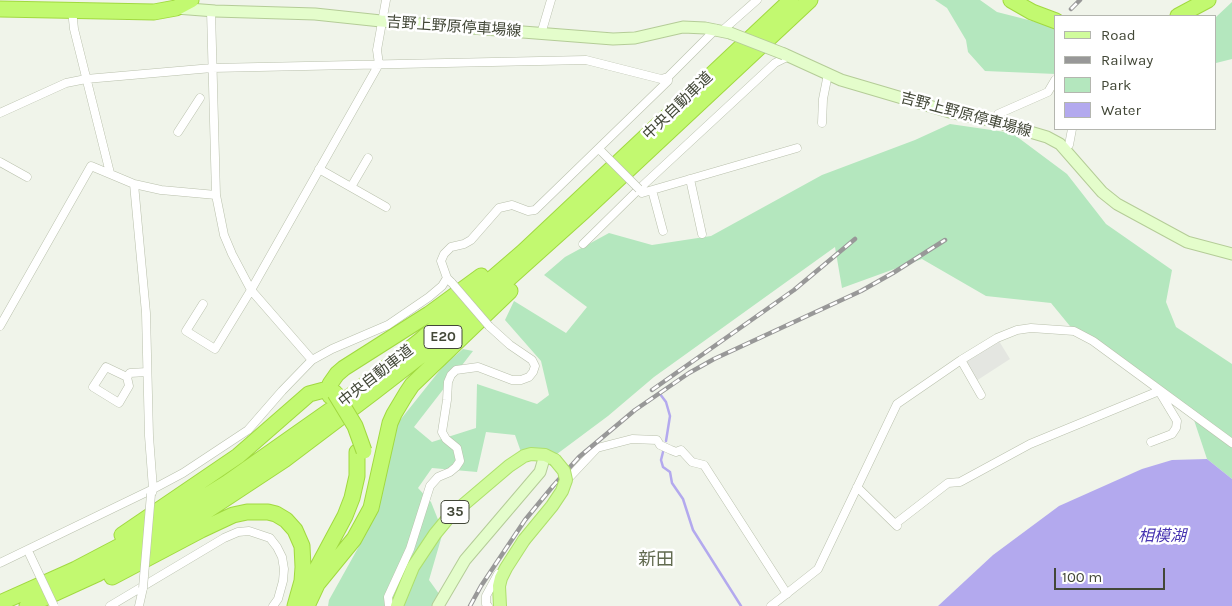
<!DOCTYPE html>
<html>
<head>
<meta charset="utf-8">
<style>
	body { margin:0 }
	#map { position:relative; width:1232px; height:606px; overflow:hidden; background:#f0f4ea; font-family:Karla,sans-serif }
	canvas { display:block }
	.legend { position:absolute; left:1054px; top:15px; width:162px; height:115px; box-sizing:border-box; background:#fff; border:1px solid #b4b6af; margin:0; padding:6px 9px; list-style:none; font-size:15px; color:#434838 }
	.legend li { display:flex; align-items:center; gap:10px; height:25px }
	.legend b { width:25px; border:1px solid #b4b6af }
	.scale { position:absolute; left:1054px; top:568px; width:111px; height:22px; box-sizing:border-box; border:2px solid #434838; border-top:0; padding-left:6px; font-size:15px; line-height:18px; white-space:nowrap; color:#434838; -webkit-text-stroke:4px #fff; paint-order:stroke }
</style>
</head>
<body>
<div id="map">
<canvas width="1232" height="606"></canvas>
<ul class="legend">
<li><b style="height:6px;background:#d0fb9c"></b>Road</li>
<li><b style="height:6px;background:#989898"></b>Railway</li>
<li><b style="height:14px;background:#b4e7be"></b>Park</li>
<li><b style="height:14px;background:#b3a9ee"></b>Water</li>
</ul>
<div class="scale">100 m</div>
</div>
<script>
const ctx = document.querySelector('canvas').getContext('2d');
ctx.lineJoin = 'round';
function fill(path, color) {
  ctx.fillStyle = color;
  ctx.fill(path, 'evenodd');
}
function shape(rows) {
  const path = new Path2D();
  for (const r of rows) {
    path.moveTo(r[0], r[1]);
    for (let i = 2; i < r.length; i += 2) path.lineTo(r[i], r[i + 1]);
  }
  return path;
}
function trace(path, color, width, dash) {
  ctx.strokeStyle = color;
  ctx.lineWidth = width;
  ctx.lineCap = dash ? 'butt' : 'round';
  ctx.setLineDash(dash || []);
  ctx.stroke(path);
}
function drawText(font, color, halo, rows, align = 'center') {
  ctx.font = font + ' Karla,"Noto Sans JP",sans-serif';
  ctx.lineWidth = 5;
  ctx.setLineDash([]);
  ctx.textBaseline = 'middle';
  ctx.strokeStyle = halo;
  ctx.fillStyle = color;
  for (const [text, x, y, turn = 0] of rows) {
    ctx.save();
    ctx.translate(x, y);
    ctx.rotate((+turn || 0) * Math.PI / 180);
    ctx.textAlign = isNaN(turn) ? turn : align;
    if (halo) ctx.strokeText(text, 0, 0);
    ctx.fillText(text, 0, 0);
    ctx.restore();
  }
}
fill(shape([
	[935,0,980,0,997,12,1056,27,1056,74,985,71,968,52,966,40,947,8],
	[1232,2,1232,59,1216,63,1216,17],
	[950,124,1012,133,1067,174,1106,224,1172,270,1166,302,1176,327,1232,364,1232,479,1207,459,1192,414,1074,331,1051,303,986,296,922,259,842,288,835,247,654,377,608,416,557,454,543,449,521,452,515,435,486,432,477,472,432,468,418,488,431,502,443,532,429,580,442,598,438,606,328,606,329,600,368,530,397,424,444,365,463,349,473,351,414,427,432,442,476,428,477,384,537,404,549,395,541,361,505,320,514,301,566,333,587,307,544,275,565,257,609,233,652,245,711,236,822,175,915,140]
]), '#b4e7be');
fill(shape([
	[999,341,1010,359,976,381,964,362]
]), '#e4e6e1');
fill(shape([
	[1207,459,1232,479,1232,606,938,606,993,555,1059,506,1142,469,1172,460]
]), '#b3a9ee');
trace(shape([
	[660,394,666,402,670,416,666,441],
	[663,452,661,460,663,467,670,472,672,483,683,499,693,530,741,606]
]), '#b3a9ee', 2.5);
const street = shape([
	[72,10,74,29,110,173],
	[211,11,216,195,224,235,232,254,251,290,312,360],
	[723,30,757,0],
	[541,34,551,0],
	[668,77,716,29],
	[0,113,66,83,86,79,212,68,586,60,661,79,668,77,668,81,535,210,528,211,512,205,499,208,471,240,464,244,451,247,444,254,441,261,447,278,452,283],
	[997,122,998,114,1048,92,1055,80],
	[822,123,823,99,828,74],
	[178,132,200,98],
	[1064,148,1069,145,1072,129],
	[0,162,27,177],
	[319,169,386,207],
	[690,179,702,234],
	[134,184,146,313,149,436,153,489,152,493],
	[351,187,368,158],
	[639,189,642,193,797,148],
	[652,190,663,231],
	[583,244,639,189,775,63,789,56],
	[203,304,186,331,215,349,251,290,379,64,377,50,386,0],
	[0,326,91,166,134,184,161,190,216,195],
	[961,360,981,395],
	[127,377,106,367,93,387,119,403,129,386,127,377,130,373,147,372],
	[565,482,597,448,632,439,657,440,660,445,671,450,676,452,681,450,692,462,704,465,787,594],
	[857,487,897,526],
	[895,524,948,483,960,482,1030,444,1159,391,1177,421,1176,428,1172,434,1151,442],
	[0,563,153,489,183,473,248,430,282,391,312,360,332,349,388,325,429,297,442,286,447,278],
	[110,606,224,538,238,532,249,531,270,538,277,547,282,557,284,569,283,581,278,599,273,606],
	[139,606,143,588],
	[389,606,388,597,410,549,430,486,438,477,450,472,456,467,460,461,457,448,446,439,442,432,447,400,448,382,451,375,456,370,478,367,512,380,521,380,529,377,533,372,535,366,532,360,510,345,489,326],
	[488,606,486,604,486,596,498,574],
	[771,606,818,569,897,404,961,360,997,338,1017,330,1031,328,1074,331,1093,341,1232,443]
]);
const secondary = shape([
	[176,8,215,11,315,14,381,21,613,39,635,38,683,27,705,28,730,33],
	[784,54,841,80,953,113,993,121,1047,137,1060,144,1102,192,1117,204,1187,242,1232,254],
	[438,606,465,560,540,472,545,455]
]);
const primary = shape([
	[397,606,413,567,435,534,449,517,509,466,524,456,531,454,545,455,555,460],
	[500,606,499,586,501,578,506,568,524,540]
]);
const highway = shape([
	[1011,0,1032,12,1056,21],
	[0,9,154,12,176,8,191,0],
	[1178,16,1208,0],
	[330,396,330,384,337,374,344,368,429,314,481,276],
	[122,535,238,456,309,394,324,390,335,393],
	[112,577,201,530,233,515,247,512,268,512,276,514,286,520,295,530,302,546,303,567,302,581,295,606],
	[318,583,354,539,371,508,390,423,394,414,406,394,412,385,510,291],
	[308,585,345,516,352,498,357,476,357,452],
	[0,603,76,569,156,527,227,483,352,395,422,339,523,252,791,0],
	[27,606,97,574,193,520,284,460,374,392,436,344,582,213,810,0],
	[307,606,321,576]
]);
trace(street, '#b9c0ac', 9);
trace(secondary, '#b4cc97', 13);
trace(primary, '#aee06c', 14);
trace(highway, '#a1d940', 17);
trace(street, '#fff', 8);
trace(secondary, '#e4fdcb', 11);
trace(primary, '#d0fb9c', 12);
trace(highway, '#c2f970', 15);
const rail = shape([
	[1071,9,1080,0],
	[652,390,794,290,855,239],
	[470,606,481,586,525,520,553,486,579,457,635,410,689,373,714,359,861,291,893,273,945,240]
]);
trace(rail, '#989898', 4.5);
trace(rail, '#fff', 2.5, [8]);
const streetBridge = shape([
	[602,152,639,189],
	[452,283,489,326],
	[29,553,54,606],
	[143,588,151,494]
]);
const secondaryBridge = shape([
	[730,33,784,54]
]);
const primaryBridge = shape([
	[524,540,552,506,562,491,566,480,564,471,555,460]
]);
const highwayBridge = shape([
	[335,393,355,426,364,451]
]);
trace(streetBridge, '#b9c0ac', 9, []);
trace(secondaryBridge, '#b4cc97', 13, []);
trace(primaryBridge, '#aee06c', 14, []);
trace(highwayBridge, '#a1d940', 17, []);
trace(streetBridge, '#fff', 8);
trace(secondaryBridge, '#e4fdcb', 11);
trace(primaryBridge, '#d0fb9c', 12);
trace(highwayBridge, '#c2f970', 15);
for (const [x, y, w] of [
	[443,337,38],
	[455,512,28]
]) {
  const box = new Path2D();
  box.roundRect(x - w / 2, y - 11.5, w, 23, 4);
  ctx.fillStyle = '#fff';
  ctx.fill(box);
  trace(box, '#434838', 1);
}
drawText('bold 14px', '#434838', null, [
	["E20",443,337],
	["35",455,512]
]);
drawText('15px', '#434838', '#fff', [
	["吉野上野原停車場線",454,27,4],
	["中央自動車道",678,106,-44],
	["吉野上野原停車場線",966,115,15],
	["中央自動車道",376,376,-38]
]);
drawText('italic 16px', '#4734b1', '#fff', [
	["相模湖",1162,536]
]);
drawText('18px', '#626b50', '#fff', [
	["新田",656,560]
]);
</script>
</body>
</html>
